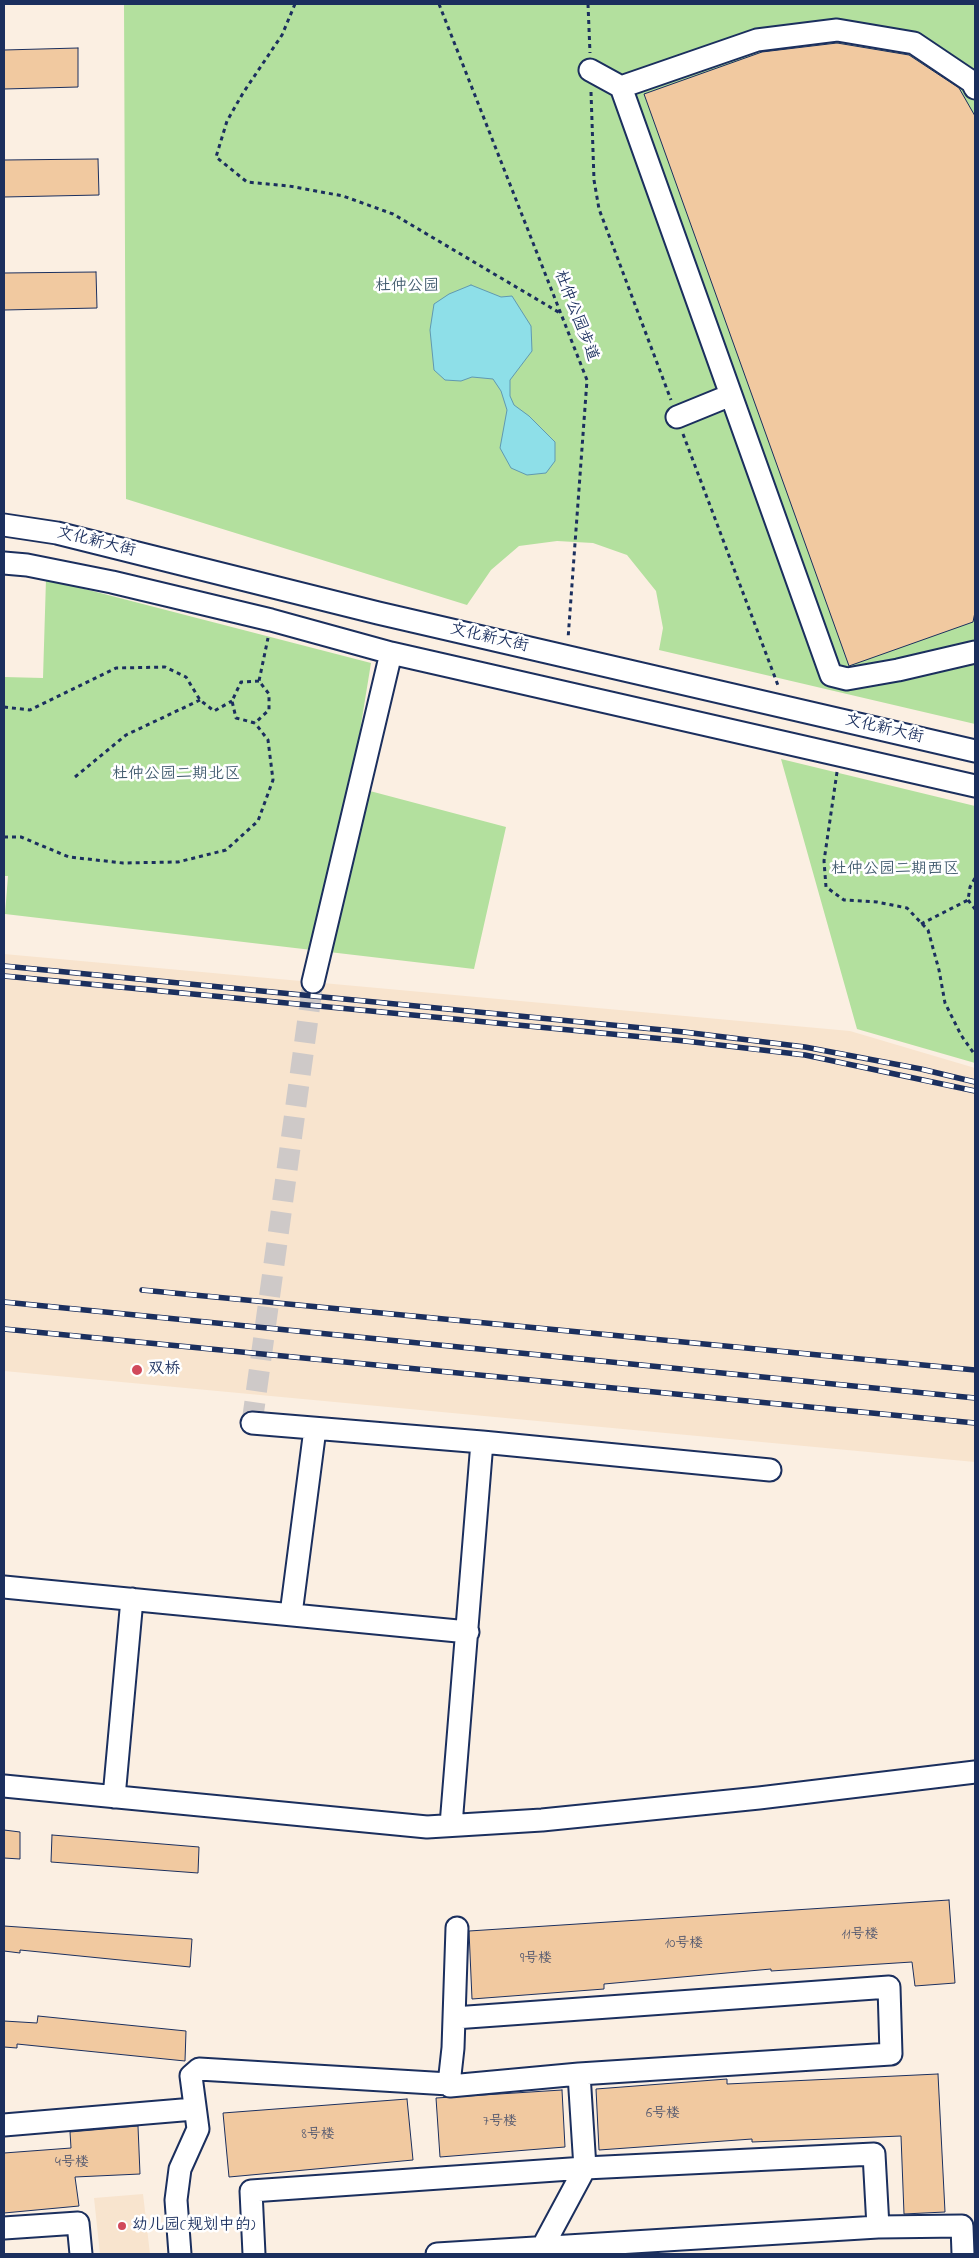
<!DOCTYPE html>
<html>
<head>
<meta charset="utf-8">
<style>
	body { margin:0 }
	#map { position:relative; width:979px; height:2258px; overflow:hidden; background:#fbefe2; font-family:"Indie Flower",sans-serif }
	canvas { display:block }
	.frame { position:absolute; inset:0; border:5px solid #1b2f5e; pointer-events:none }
</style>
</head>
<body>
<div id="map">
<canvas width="979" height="2258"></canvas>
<div class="frame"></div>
</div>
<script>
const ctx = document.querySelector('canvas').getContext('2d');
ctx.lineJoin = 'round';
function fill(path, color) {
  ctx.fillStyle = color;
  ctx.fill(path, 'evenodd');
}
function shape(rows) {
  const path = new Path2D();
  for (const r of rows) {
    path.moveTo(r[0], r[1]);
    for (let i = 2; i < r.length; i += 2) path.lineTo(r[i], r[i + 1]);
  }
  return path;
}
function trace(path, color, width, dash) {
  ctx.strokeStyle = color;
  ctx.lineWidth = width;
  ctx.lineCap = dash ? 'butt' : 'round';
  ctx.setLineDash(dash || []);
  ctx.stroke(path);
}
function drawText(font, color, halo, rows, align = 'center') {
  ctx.font = font + ' "Indie Flower","LXGW WenKai TC",sans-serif';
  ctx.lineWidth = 5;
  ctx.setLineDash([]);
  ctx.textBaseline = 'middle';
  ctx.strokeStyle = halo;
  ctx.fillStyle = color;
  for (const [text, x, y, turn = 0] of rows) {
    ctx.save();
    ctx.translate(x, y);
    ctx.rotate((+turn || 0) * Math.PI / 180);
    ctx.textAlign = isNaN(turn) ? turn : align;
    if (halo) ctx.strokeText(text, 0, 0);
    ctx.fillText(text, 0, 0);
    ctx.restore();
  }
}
fill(shape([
	[4,954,850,1031,975,1068,975,1462,4,1371],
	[143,2194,150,2254,100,2254,94,2198]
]), '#f8e4ce');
fill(shape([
	[124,4,975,4,975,724,659,650,663,628,656,591,627,555,593,543,557,541,519,546,491,570,467,605,126,499],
	[46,579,371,663,351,786,506,827,474,969,5,914,8,876,4,876,4,677,43,678],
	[781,759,975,806,975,1063,857,1029]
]), '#b3e09e');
const water = shape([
	[471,285,501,297,512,296,531,326,532,351,510,380,510,396,514,405,529,416,555,442,555,461,546,473,527,475,511,468,500,448,507,410,501,391,493,379,472,377,461,381,445,380,434,370,430,330,434,304,449,294,471,285]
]);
fill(water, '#8edfe8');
trace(water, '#6099b1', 1);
const building = shape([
	[837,43,909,55,959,88,975,116,975,612,973,622,849,666,644,94,762,52,837,43],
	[78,48,78,87,4,89,4,50,78,48],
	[98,159,99,195,4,197,4,160,98,159],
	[96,272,97,308,4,310,4,273,96,272],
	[4,1830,20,1832,20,1859,4,1858,4,1830],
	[52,1835,199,1847,198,1873,51,1862,52,1835],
	[949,1900,955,1983,915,1986,912,1962,771,1971,771,1969,604,1984,604,1989,472,1999,469,1931,949,1900],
	[4,1926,192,1939,190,1967,20,1950,20,1953,4,1951,4,1926],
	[38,2016,186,2031,185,2061,17,2044,17,2048,4,2047,4,2021,37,2023,38,2016],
	[938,2074,945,2212,904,2214,901,2136,752,2142,752,2139,599,2150,596,2089,727,2079,727,2084,938,2074],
	[562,2090,565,2147,440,2157,436,2098,562,2090],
	[407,2099,413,2160,229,2177,223,2113,407,2099],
	[138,2126,140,2174,75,2177,79,2206,4,2213,4,2153,71,2148,70,2132,138,2126]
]);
fill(building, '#f1c9a0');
trace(building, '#1b2f5e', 1);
trace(shape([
	[252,1423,313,982]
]), '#cec9c8', 21, [21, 11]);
const minor = shape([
	[590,70,621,87],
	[975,88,972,82,914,43,837,30,757,40,621,87,831,675,847,679,898,670,975,652],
	[677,417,731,395],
	[4,525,57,533,378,613,975,751],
	[4,563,27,565,112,582,271,620,391,653,975,786],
	[313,982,391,653],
	[252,1423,482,1442],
	[4,1587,468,1632],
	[291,1614,315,1429],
	[4,1786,427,1827,542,1820,759,1798,975,1772],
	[114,1797,132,1599],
	[451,1825,482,1442,770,1470],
	[449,2084,450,2086,579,2074,891,2054,889,1987,454,2018],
	[4,2125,194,2109],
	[878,2227,962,2226,963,2254],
	[4,2228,78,2223,81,2254],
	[180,2254,176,2200,180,2169,198,2129,191,2076,199,2069,449,2084,453,2048,457,1928],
	[254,2254,251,2191,585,2168,874,2154,878,2227,437,2254],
	[543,2254,542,2248,585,2168,579,2074]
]);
trace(minor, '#1b2f5e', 25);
trace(shape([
	[295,4,282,35,243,93,227,121,216,157,247,182,289,186,343,196,393,214,560,313],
	[439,4,587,380,568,639],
	[588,4,590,53],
	[591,92,594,180,599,209,671,400],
	[683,434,779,688],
	[259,681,241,682,232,701,236,718,255,723,269,710,269,694,259,681,268,638],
	[4,707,30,710,116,668,165,667,186,677,200,700,214,711,232,701],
	[837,772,824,861,826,887,844,900,877,902,907,908,928,930,939,970,945,1003,961,1035,975,1055],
	[75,777,126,735,200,700],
	[4,837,21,837,69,857,123,863,178,862,226,850,258,821,273,780,268,740,255,723],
	[968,900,975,909],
	[921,924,968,900,970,887,975,878]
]), '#1b2f5e', 3, [4, 4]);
trace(minor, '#fff', 21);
const rail = shape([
	[4,966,684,1032,805,1047,921,1069,975,1082],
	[4,976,685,1041,805,1055,975,1091],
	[142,1290,975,1370],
	[4,1302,975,1398],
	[4,1329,975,1423]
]);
trace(rail, '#1b2f5e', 5.5);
trace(rail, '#fff', 4, [11]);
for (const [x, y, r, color] of [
	[137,1370,6,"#d1495b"],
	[122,2226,5,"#d1495b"]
]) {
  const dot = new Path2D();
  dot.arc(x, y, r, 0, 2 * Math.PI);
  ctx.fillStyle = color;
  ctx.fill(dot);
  trace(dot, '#fff', 2);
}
drawText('14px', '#50566e', null, [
	["11号楼",860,1936],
	["10号楼",684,1945],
	["9号楼",536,1960],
	["6号楼",663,2115],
	["7号楼",500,2123],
	["8号楼",318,2136],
	["4号楼",72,2164]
]);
drawText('16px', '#415b6e', '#fff', [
	["杜仲公园",407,287],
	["杜仲公园二期北区",176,775],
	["杜仲公园二期西区",895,870]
]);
drawText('16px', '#1b2f5e', '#fff', [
	["杜仲公园步道",575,316,69],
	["文化新大街",96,543,14],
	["文化新大街",489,639,13],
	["文化新大街",884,730,13]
]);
drawText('16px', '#1b2f5e', '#fff', [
	["双桥",148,1370],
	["幼儿园(规划中的)",132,2226]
], 'left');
</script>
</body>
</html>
